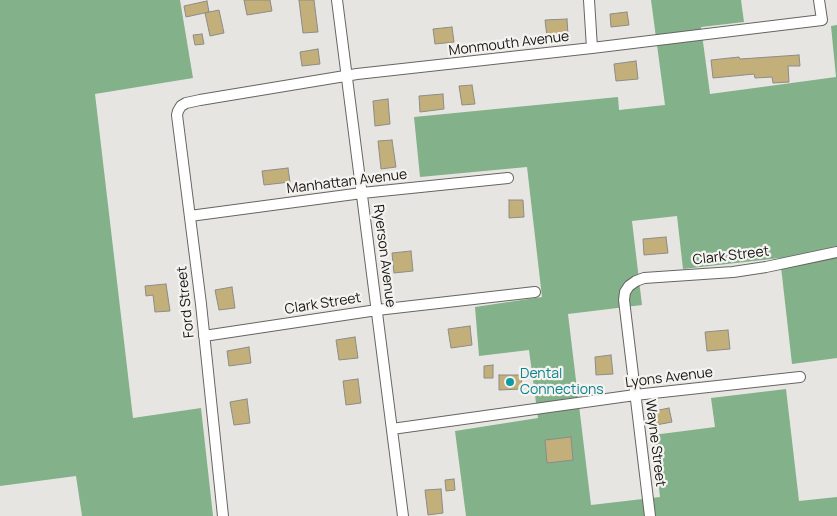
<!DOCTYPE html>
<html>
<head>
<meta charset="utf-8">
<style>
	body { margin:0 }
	canvas { display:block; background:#e7e5e2 }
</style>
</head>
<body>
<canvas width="837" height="516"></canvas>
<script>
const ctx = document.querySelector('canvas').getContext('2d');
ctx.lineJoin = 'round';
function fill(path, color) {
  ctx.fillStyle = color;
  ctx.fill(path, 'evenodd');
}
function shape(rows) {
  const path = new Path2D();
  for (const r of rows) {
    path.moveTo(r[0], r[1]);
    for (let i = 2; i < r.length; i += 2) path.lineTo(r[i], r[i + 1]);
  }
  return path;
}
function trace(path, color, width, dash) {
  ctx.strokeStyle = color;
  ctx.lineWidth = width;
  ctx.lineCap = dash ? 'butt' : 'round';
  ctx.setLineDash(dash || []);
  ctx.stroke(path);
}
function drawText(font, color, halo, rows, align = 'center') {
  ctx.font = font + ' Manrope,sans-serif';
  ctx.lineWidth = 4.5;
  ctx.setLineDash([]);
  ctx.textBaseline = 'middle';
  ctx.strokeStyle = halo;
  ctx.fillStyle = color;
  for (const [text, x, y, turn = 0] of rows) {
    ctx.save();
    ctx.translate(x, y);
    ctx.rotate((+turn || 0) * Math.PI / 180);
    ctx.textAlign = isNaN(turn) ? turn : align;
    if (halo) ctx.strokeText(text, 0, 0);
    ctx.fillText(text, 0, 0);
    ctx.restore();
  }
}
fill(shape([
	[0,0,180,0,193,78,95,94,133,418,201,408,213,516,82,516,76,476,0,486],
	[651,0,741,0,744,22,701,27,710,94,836,77,831,26,837,25,837,358,792,364,780,258,683,269,677,216,632,221,642,305,568,314,591,505,660,497,653,435,715,427,711,398,786,389,799,501,837,497,837,516,466,516,455,431,538,418,529,350,479,356,475,307,542,297,527,167,420,177,414,117,618,97,619,110,665,105]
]), '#83b18a');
const building = shape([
	[244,0,270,0,272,11,247,15,244,0],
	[299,0,314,0,318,32,303,33,299,0],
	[207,1,209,12,219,10,224,33,210,36,205,13,209,12,186,17,184,6,207,1],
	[627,12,629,25,611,27,610,14,627,12],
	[567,19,568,35,547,37,545,20,567,19],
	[452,27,454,42,435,44,433,29,452,27],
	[202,34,204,44,195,45,193,35,202,34],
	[318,49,320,64,302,66,300,52,318,49],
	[799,55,800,66,788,66,789,82,773,83,772,77,755,78,754,74,713,78,711,60,739,57,740,59,799,55],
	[636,61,638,79,616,81,614,64,636,61],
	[472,85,475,104,462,105,459,86,472,85],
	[443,94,444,109,420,112,419,96,443,94],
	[388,99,390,124,375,126,373,101,388,99],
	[392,140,396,167,381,169,378,141,392,140],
	[288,168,290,182,264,185,262,171,288,168],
	[509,200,523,200,524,217,509,218,509,200],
	[666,237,668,253,644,255,643,239,666,237],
	[411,251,413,271,394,273,392,253,411,251],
	[166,284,170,311,155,312,153,295,146,296,145,286,166,284],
	[232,287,235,308,219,310,215,290,232,287],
	[470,326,472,345,451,348,448,329,470,326],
	[728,330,730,349,707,351,705,332,728,330],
	[355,337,358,358,339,360,336,340,355,337],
	[249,347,251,363,229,366,227,351,249,347],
	[611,355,613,374,596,375,595,357,611,355],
	[493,365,493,378,484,378,484,366,493,365],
	[499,375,521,375,522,389,499,390,499,375],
	[358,379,361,403,346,405,343,381,358,379],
	[247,399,250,423,234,425,230,402,247,399],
	[669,408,672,422,656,425,654,411,669,408],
	[571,437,573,460,547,463,545,440,571,437],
	[454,479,455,490,446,491,445,480,454,479],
	[441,489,443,513,428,515,425,490,441,489]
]);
fill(building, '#c2af7a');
trace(building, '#8d8c89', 1);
const street = shape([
	[337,0,403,516],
	[589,0,592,48],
	[190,216,362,193,508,178],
	[204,336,377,310,535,292],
	[392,429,635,395,800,377],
	[223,516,201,304,177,115,178,111,181,106,186,103,200,100,357,74,592,48,822,20,819,0],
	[650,516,624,300,625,292,629,286,636,281,644,278,733,272,766,267,837,252]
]);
trace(street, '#676562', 12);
trace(street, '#fff', 10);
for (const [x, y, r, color] of [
	[510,382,5,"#0f9aa8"]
]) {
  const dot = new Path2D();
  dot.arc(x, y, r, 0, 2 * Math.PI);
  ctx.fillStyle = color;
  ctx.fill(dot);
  trace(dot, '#f4f3ef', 2);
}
drawText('14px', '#151413', '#f4f3ef', [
	["Monmouth Avenue",509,44,-7],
	["Manhattan Avenue",347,182,-7],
	["Ryerson Avenue",384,256,83],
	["Clark Street",731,256,-7],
	["Ford Street",186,302,-96],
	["Clark Street",323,304,-9],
	["Lyons Avenue",669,378,-7],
	["Wayne Street",655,443,83]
]);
drawText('14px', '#0d838f', '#f4f3ef', [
	["Dental",520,374],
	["Connections",520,390]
], 'left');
</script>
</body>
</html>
